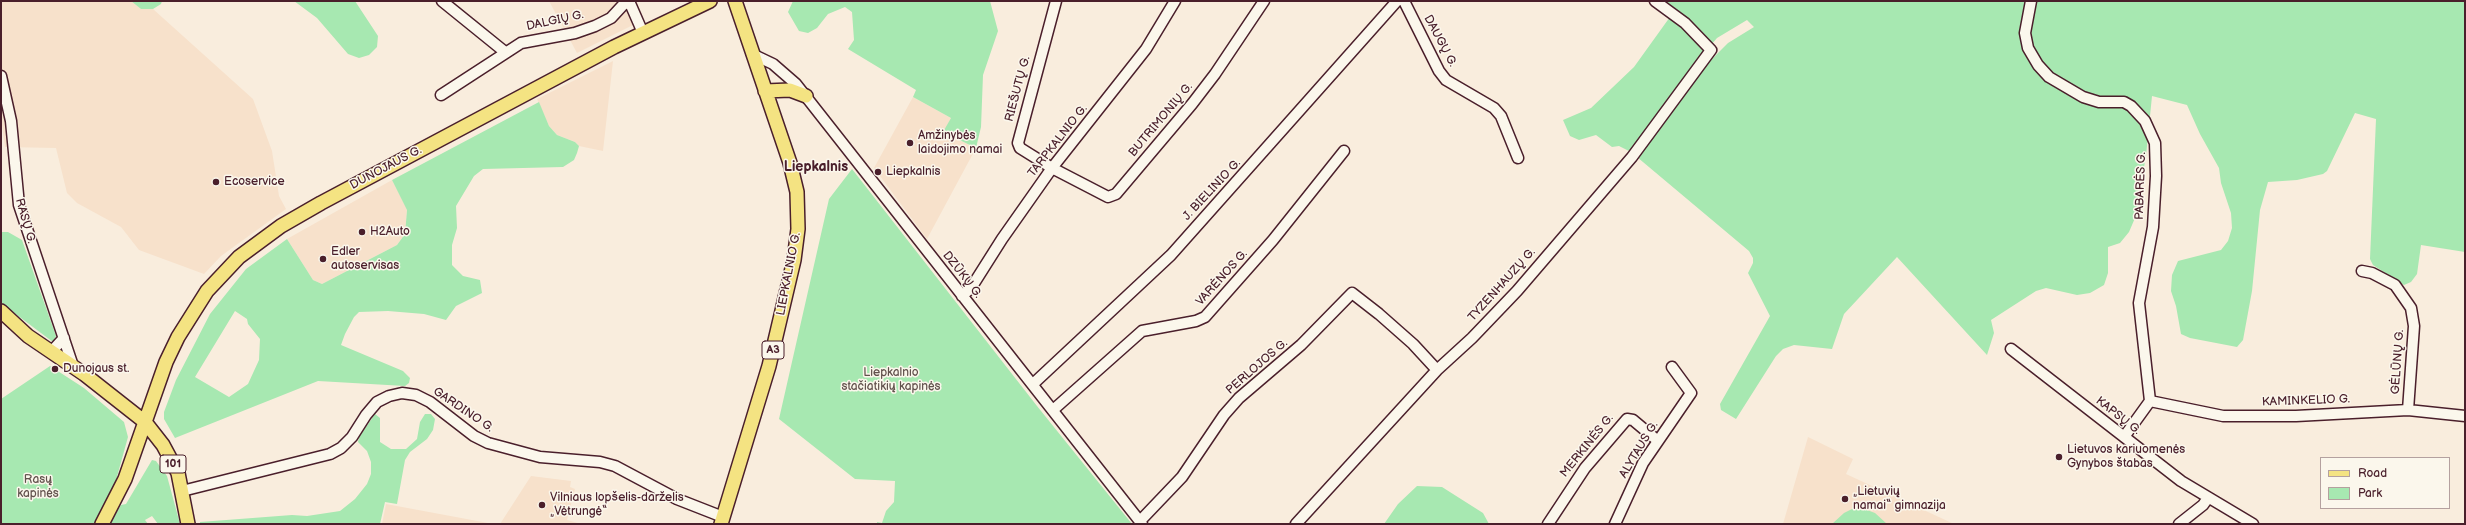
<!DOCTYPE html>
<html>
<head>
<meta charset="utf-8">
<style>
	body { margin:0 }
	#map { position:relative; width:2466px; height:525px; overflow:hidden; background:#f9eddd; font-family:"Balsamiq Sans",sans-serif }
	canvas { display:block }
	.frame { position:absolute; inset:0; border:2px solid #4a1f2b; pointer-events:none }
	.legend { position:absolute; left:2320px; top:457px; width:130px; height:52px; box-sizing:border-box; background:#fbf7ec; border:1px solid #b4a19f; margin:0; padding:5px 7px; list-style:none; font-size:12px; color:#4a1f2b }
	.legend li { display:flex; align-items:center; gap:8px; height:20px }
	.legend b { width:20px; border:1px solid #b4a19f }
</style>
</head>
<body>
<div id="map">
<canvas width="2466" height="525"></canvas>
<div class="frame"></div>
<ul class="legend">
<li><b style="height:5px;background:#f4e382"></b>Road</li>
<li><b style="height:11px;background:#a7e8b1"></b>Park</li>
</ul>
</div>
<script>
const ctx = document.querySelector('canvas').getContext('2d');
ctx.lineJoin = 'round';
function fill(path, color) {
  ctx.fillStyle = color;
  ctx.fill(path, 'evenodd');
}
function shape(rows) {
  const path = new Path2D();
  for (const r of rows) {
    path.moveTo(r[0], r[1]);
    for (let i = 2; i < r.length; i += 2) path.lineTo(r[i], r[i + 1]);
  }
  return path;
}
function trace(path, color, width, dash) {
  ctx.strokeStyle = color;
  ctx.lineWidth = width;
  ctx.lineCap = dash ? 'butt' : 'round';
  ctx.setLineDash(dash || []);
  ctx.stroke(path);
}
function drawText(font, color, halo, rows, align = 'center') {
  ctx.font = font + ' "Balsamiq Sans",sans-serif';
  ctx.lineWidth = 3;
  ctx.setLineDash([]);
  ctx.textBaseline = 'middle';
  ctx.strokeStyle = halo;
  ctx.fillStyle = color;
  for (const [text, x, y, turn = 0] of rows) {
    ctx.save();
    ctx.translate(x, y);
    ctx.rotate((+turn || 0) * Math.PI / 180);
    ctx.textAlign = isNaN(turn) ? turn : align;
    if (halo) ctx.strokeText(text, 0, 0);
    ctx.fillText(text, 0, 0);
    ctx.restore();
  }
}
fill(shape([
	[1,1,131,1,141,9,153,9,253,99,272,151,279,196,286,209,221,256,204,274,139,250,121,227,77,203,67,193,56,148,5,147,1,118],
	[549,1,633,1,641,21,577,53],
	[613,61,603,151,579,146,575,142,557,135,549,126,537,99],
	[913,97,951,118,944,133,976,148,927,239,874,168],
	[392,180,407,209,405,234,397,245,322,284,313,280,287,239],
	[1808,437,1853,459,1846,474,1954,524,1783,524],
	[531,476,571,481,570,487,575,489,567,520,581,524,500,524],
	[386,504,488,523,490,524,382,524]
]), '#f7e1cb');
fill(shape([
	[131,1,162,1,161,4,153,9,141,9],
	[294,1,355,1,378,36,377,47,369,55,359,58,348,54,317,18],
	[793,1,990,1,998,31,983,75,981,127,976,148,943,132,951,118,913,97,916,90,848,49,854,40,852,12,845,7,828,14,817,28,808,33,799,31,788,12],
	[1659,1,2465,1,2465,252,2421,245,2417,274,2411,282,2404,285,2373,265,2370,259,2376,119,2355,113,2327,171,2323,174,2297,180,2268,182,2260,210,2252,291,2243,340,2237,347,2190,338,2181,334,2176,306,2171,291,2172,275,2178,261,2221,250,2228,241,2232,228,2231,213,2221,183,2219,168,2200,134,2187,105,2152,96,2146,156,2135,218,2129,232,2120,243,2108,247,2108,273,2104,285,2090,293,2077,295,2046,288,2036,291,1991,320,1994,333,1987,355,1897,257,1844,314,1832,349,1794,345,1783,349,1776,356,1736,419,1721,410,1720,404,1770,316,1748,273,1753,263,1753,258,1749,251,1637,157,1709,62,1728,43,1754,27,1747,20,1717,38,1705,52,1631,152,1619,146,1612,147,1596,135,1579,140,1570,136,1563,120,1591,108,1634,67,1675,10],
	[539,102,549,126,557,135,575,142,579,146,577,153,574,160,563,167,483,169,474,176,456,206,457,228,452,245,452,265,463,276,480,280,482,293,456,306,446,320,424,314,388,311,359,312,354,317,345,334,341,345,403,371,410,378,409,383,405,386,318,381,175,438,164,419,164,412,176,380,210,314,246,269,287,239,313,280,322,284,397,245,405,234,407,210,392,180],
	[235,311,247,319,248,324,260,339,259,360,248,384,229,397,195,377],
	[852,169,1037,406,1132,524,877,524,877,522,882,523,886,511,894,502,895,481,855,479,779,419,829,199],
	[1,232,8,232,22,240,56,336,53,342,1,303],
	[50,366,84,388,124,422,128,437,113,491,95,524,1,524,1,399],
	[375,414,380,418,380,442,391,449,406,449,417,439,420,422,425,414,431,414,435,419,433,430,427,439,410,452,405,460,397,504,385,502,380,524,200,524,200,522,292,515,307,516,340,511,355,499,367,484,371,474,371,462,367,451,358,442,359,437],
	[152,460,156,461,167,476,180,524,158,524,152,516,145,520,148,524,109,524,121,505,126,504],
	[1417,486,1442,487,1483,513,1489,524,1384,524,1398,504],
	[1852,509,1867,510,1875,513,1887,524,1832,524,1844,513]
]), '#a7e8b1');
const minor = shape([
	[442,1,505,52],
	[629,1,643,33],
	[1056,1,1018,143,1020,148,1052,168,1108,197,1116,194,1192,104,1215,74,1264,1],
	[1404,1,1439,71,1446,80,1494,108,1501,116,1518,158],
	[2031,1,2025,33,2028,48,2038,65,2049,77,2083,97,2099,102,2124,102,2131,106,2145,121,2155,143,2156,176,2153,227,2139,303,2150,401,2124,437],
	[752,54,773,64,796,84,1142,524],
	[1,76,11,121,19,205,73,366],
	[441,95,521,43,575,33,595,26,611,18,623,5,629,2],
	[2362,271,2372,273,2395,285,2411,308,2414,326,2408,410],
	[962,296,971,288,1002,239,1052,168,1146,49,1175,1],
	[2011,349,2181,481,2253,524],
	[51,352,64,338],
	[1033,384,1171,255,1397,1],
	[2150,401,2223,416,2296,416,2408,410,2465,416],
	[1053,410,1142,331,1196,321,1205,317,1273,240,1344,151],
	[182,491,330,454,341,448,352,437,366,415,377,402,389,396,402,393,416,395,430,402,474,436,488,443,540,457,600,462,615,466,677,499,723,517],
	[1140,521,1182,477,1224,415,1239,398,1301,345,1352,293,1379,314,1413,344,1437,370],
	[1296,524,1437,370,1472,338,1517,291,1632,157,1711,50,1685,23,1655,1],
	[1548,524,1585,468,1627,419,1633,420,1658,441],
	[1615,524,1643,463,1691,393,1672,367],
	[2179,524,2203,505,2208,498]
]);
const major = shape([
	[765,91,790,90,806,96],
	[1,311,28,336,84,374,145,422,163,445,178,473,188,524],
	[102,524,125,479,166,362,178,337,207,291,239,257,281,226,321,203,614,47,710,1],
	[721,524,769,366,794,260,798,229,797,192,790,163,735,1]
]);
trace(minor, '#4a1f2b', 13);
trace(major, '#4a1f2b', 16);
trace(minor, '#fbf7ec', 10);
trace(major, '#f4e382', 13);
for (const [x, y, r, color] of [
	[910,143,4,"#4a1f2b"],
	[878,172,4,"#4a1f2b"],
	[216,182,4,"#4a1f2b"],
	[362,232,4,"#4a1f2b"],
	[323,259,4,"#4a1f2b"],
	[55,369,4,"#4a1f2b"],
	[2059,457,4,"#4a1f2b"],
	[1845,499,4,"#4a1f2b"],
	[542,505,4,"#4a1f2b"]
]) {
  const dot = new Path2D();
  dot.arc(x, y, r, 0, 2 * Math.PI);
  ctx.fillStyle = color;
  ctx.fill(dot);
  trace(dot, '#fbf7ec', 1.5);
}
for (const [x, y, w] of [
	[773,350,22],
	[173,464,26]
]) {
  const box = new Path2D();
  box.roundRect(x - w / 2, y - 9, w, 18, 3);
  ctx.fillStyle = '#fbf7ec';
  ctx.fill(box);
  trace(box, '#4a1f2b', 1);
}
drawText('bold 11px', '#4a1f2b', null, [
	["A3",773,350],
	["101",173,464]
]);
drawText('12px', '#4a1f2b', '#fbf7ec', [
	["DALGIŲ G.",555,21,-12],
	["DAUGŲ G.",1440,41,62],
	["RIEŠUTŲ G.",1018,89,-75],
	["BUTRIMONIŲ G.",1161,120,-50],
	["TARPKALNIO G.",1058,141,-52],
	["DUNOJAUS G.",386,168,-28],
	["PABARĖS G.",2141,186,-88],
	["J. BIELINIO G.",1212,190,-47],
	["RASŲ G.",25,221,74],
	["LIEPKALNIO G.",789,274,-79],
	["DZŪKŲ G.",962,275,52],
	["VARĖNOS G.",1222,278,-48],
	["TYZENHAUZŲ G.",1502,285,-48],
	["GĖLŪNŲ G.",2398,362,-86],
	["PERLOJOS G.",1257,367,-41],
	["KAMINKELIO G.",2306,401,-2],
	["GARDINO G.",463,410,34],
	["KAPSŲ G.",2118,416,38],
	["MERKINĖS G.",1587,446,-51],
	["ALYTAUS G.",1639,450,-59]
]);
drawText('12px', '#4a1f2b', '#fbf7ec', [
	["Amžinybės",918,136],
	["laidojimo namai",918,150],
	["Liepkalnis",886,172],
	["Ecoservice",224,182],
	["H2Auto",370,232],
	["Edler",331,252],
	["autoservisas",331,266],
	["Dunojaus st.",63,369],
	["Lietuvos kariuomenės",2067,450],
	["Gynybos štabas",2067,464],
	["„Lietuvių",1853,492],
	["namai“ gimnazija",1853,506],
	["Vilniaus lopšelis-darželis",550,498],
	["„Vėtrungė“",550,512]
], 'left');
drawText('12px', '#61514c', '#fbf7ec', [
	["Liepkalnio",891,373],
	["stačiatikių kapinės",891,387],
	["Rasų",38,480],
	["kapinės",38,494]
]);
drawText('bold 14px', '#4a1f2b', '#fbf7ec', [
	["Liepkalnis",816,167]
]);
</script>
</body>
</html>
